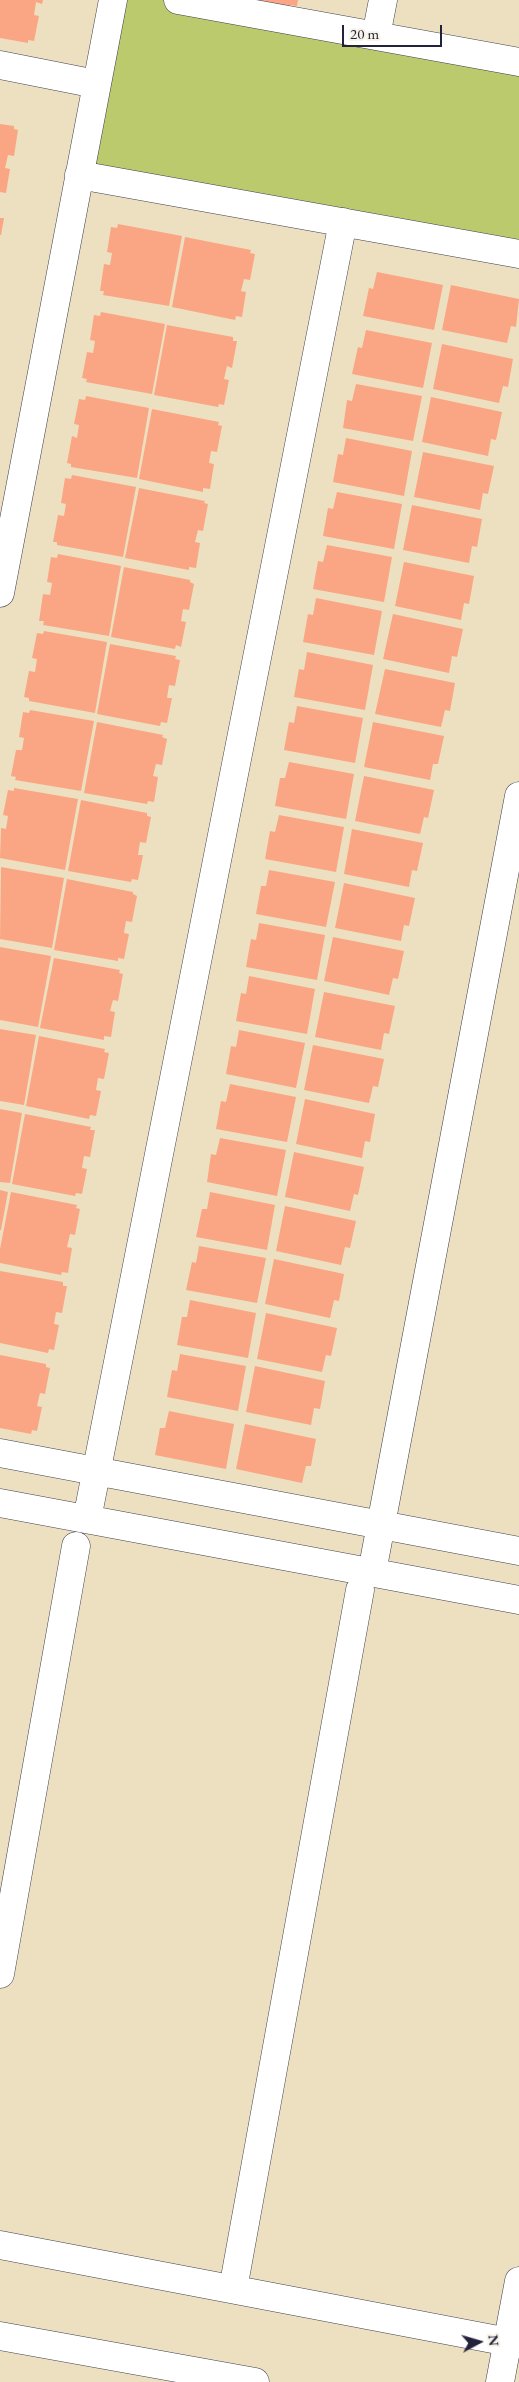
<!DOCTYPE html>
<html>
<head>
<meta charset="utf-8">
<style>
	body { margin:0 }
	#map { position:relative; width:519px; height:2382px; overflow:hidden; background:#ede0c0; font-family:"EB Garamond",serif }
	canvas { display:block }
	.north { position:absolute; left:454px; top:2317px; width:50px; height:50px; -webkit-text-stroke:4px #f7f3e8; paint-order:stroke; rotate:84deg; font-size:14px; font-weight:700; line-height:20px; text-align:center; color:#22223b }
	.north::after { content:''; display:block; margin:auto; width:18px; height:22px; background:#22223b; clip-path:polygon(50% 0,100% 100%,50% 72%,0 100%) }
	.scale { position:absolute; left:342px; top:25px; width:100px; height:22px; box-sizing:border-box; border:2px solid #22223b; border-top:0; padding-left:6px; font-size:15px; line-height:18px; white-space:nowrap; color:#22223b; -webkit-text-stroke:4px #f7f3e8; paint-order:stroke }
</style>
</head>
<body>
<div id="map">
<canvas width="519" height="2382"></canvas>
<div class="north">N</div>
<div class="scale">20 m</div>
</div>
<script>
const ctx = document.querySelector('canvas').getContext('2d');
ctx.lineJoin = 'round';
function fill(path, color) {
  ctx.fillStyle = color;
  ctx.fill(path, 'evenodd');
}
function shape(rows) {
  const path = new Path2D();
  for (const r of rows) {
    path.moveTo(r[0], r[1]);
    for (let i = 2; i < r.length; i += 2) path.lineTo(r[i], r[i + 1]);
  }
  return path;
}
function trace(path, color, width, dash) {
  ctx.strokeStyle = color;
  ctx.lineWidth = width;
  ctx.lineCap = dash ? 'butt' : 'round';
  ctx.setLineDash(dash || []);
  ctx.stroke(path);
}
fill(shape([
	[113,0,178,0,519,62,519,254,79,175]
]), '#bbca6c');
fill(shape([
	[0,0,43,0,42,4,36,2,34,15,39,16,34,41,28,40,28,43,0,38],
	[250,0,298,0,297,6,290,5,290,8],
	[0,124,14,126,14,129,18,130,14,156,8,155,5,168,10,169,6,193,0,192],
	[0,218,4,218,1,235,0,235],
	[118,224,182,236,169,306,103,295,104,291,100,291,104,264,110,265,112,253,107,252,111,227,117,228],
	[185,237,251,250,250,253,255,254,250,280,244,279,241,291,246,292,242,317,236,316,235,320,172,307],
	[377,272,443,285,434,330,363,316,369,288,373,289],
	[451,285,519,299,516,327,511,326,507,343,442,330],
	[101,312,165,324,152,394,86,382,87,379,82,378,87,352,93,353,95,341,90,340,94,315,100,316],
	[167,325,233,337,233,341,237,341,232,368,227,366,224,379,229,380,224,405,219,404,218,407,154,395],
	[366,330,432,343,423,388,352,374,358,347,362,348],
	[442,344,513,359,508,387,503,386,499,403,433,389],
	[356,384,422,396,413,441,343,428,347,400,352,401],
	[86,396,149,408,137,478,71,467,71,464,67,463,72,436,77,438,79,425,74,424,79,399,85,400],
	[431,397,502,412,496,440,491,439,488,456,422,442],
	[152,409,219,422,218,425,222,426,217,452,211,451,209,463,214,464,210,489,203,488,203,492,139,479],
	[346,438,412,451,404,496,333,482,338,454,343,455],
	[423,452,494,466,488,494,483,493,480,510,414,497],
	[72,475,136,487,123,557,57,545,57,542,53,542,58,515,64,516,66,504,61,503,65,478,71,479],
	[139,488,205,501,204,503,208,504,203,531,198,530,195,542,200,543,196,568,189,567,189,570,125,558],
	[337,492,402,504,394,549,323,536,328,508,333,509],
	[412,505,482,519,477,547,472,546,469,563,403,550],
	[327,545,392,557,384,602,313,589,318,561,323,562],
	[58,554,121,566,109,636,43,625,44,621,39,621,43,594,50,595,52,583,47,582,51,557,57,558],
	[404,562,474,576,469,604,464,603,461,620,395,606],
	[124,567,190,580,190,582,194,584,189,610,183,609,181,621,186,622,181,647,176,645,175,649,111,637],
	[316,598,382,611,374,655,303,642,308,614,313,615],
	[393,614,463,629,457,657,452,656,449,673,383,659],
	[44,631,107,642,95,713,29,701,29,698,24,697,29,671,35,672,37,659,32,658,37,633,43,634],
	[110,644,176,656,175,659,180,660,175,686,169,685,167,698,172,698,167,723,161,722,160,726,97,714],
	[307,652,373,665,365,710,294,697,299,669,304,670],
	[385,669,455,683,450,711,445,710,441,727,375,714],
	[297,706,363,718,355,763,284,750,289,722,294,723],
	[30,710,94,721,81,791,15,780,16,777,11,776,16,750,22,750,24,738,19,737,23,712,29,713],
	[97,722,163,735,162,737,167,739,162,765,156,764,153,776,158,777,154,802,148,801,147,804,84,793],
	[373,722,444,736,438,764,433,764,430,780,364,767],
	[289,762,354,774,346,819,275,806,280,778,285,778],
	[364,776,434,790,428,818,424,817,420,834,355,821],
	[14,788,78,799,65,870,0,858,1,828,6,829,8,816,3,815,8,790,14,791],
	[81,800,147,813,147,816,151,817,146,843,140,842,138,855,143,855,138,880,132,879,131,882,68,871],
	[279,815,344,827,336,872,265,859,270,831,275,832],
	[352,829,423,843,417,871,412,870,409,887,344,874],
	[1,867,64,878,52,948,0,939],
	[269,870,335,882,326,927,256,914,261,886,266,886],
	[67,879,133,892,133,894,137,896,132,922,126,921,124,933,129,934,124,959,118,958,118,961,54,950],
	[344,883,415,898,409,926,404,925,401,941,335,928],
	[259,923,325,935,317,980,246,967,251,939,256,940],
	[333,937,404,951,398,979,393,978,389,995,324,981],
	[0,947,51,956,38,1027,0,1020],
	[54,958,120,970,119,973,123,974,118,1001,113,1000,110,1011,115,1012,111,1037,104,1036,104,1040,40,1028],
	[249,976,315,989,307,1034,236,1021,241,993,246,994],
	[324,992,395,1006,389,1034,384,1033,381,1050,315,1037],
	[0,1029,36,1035,24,1105,0,1101],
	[239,1030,305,1043,296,1088,226,1074,231,1046,236,1047],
	[39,1036,105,1049,104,1052,109,1053,104,1079,98,1078,96,1090,101,1091,96,1116,90,1115,89,1119,26,1106],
	[313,1045,384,1059,378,1087,373,1086,369,1103,304,1090],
	[230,1084,296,1097,287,1142,216,1129,221,1101,226,1102],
	[305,1099,375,1114,370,1142,365,1141,362,1158,296,1144],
	[0,1109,22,1113,10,1183,0,1182],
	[25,1114,91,1127,90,1130,95,1130,90,1157,84,1156,82,1168,87,1169,82,1194,76,1193,75,1196,12,1184],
	[220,1138,286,1150,277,1196,207,1182,211,1154,216,1155],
	[294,1152,364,1167,358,1195,354,1194,350,1211,285,1197],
	[0,1190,8,1192,1,1230,0,1230],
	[11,1192,77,1205,76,1208,80,1209,75,1235,70,1234,67,1247,72,1248,68,1273,62,1272,61,1275,0,1263,0,1249],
	[210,1192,275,1205,267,1250,196,1237,202,1209,207,1209],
	[285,1206,356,1221,350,1248,345,1247,341,1265,276,1251],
	[199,1246,266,1258,257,1303,186,1290,192,1262,196,1263],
	[274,1259,344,1274,339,1301,334,1300,330,1318,265,1304],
	[0,1271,63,1282,63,1286,67,1286,62,1313,56,1312,54,1324,59,1325,54,1350,49,1349,48,1353,0,1343],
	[190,1300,256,1313,248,1358,177,1345,182,1317,187,1317],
	[266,1313,337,1328,331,1356,326,1355,322,1372,257,1359],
	[180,1354,246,1366,238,1411,167,1397,172,1370,177,1371],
	[0,1355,46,1364,46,1367,50,1368,45,1394,40,1393,37,1406,42,1407,37,1431,32,1430,31,1434,0,1428],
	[255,1366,325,1381,320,1409,314,1408,311,1425,246,1412],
	[169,1411,234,1424,226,1469,155,1455,160,1428,165,1428],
	[245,1424,316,1439,311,1466,306,1466,302,1483,236,1469]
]), '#faa684');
const street = shape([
	[178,0,519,62],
	[376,36,383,0],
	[0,65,96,84],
	[79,175,519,254],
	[0,593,113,0],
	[0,1453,519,1551],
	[0,1503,519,1600],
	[87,1519,343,222],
	[372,1572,519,796],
	[0,1974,76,1546],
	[0,2245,519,2344],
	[233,2289,360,1590],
	[0,2336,255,2382],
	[500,2382,519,2281]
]);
trace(street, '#403e4f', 29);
trace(street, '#fff', 28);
</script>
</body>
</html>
